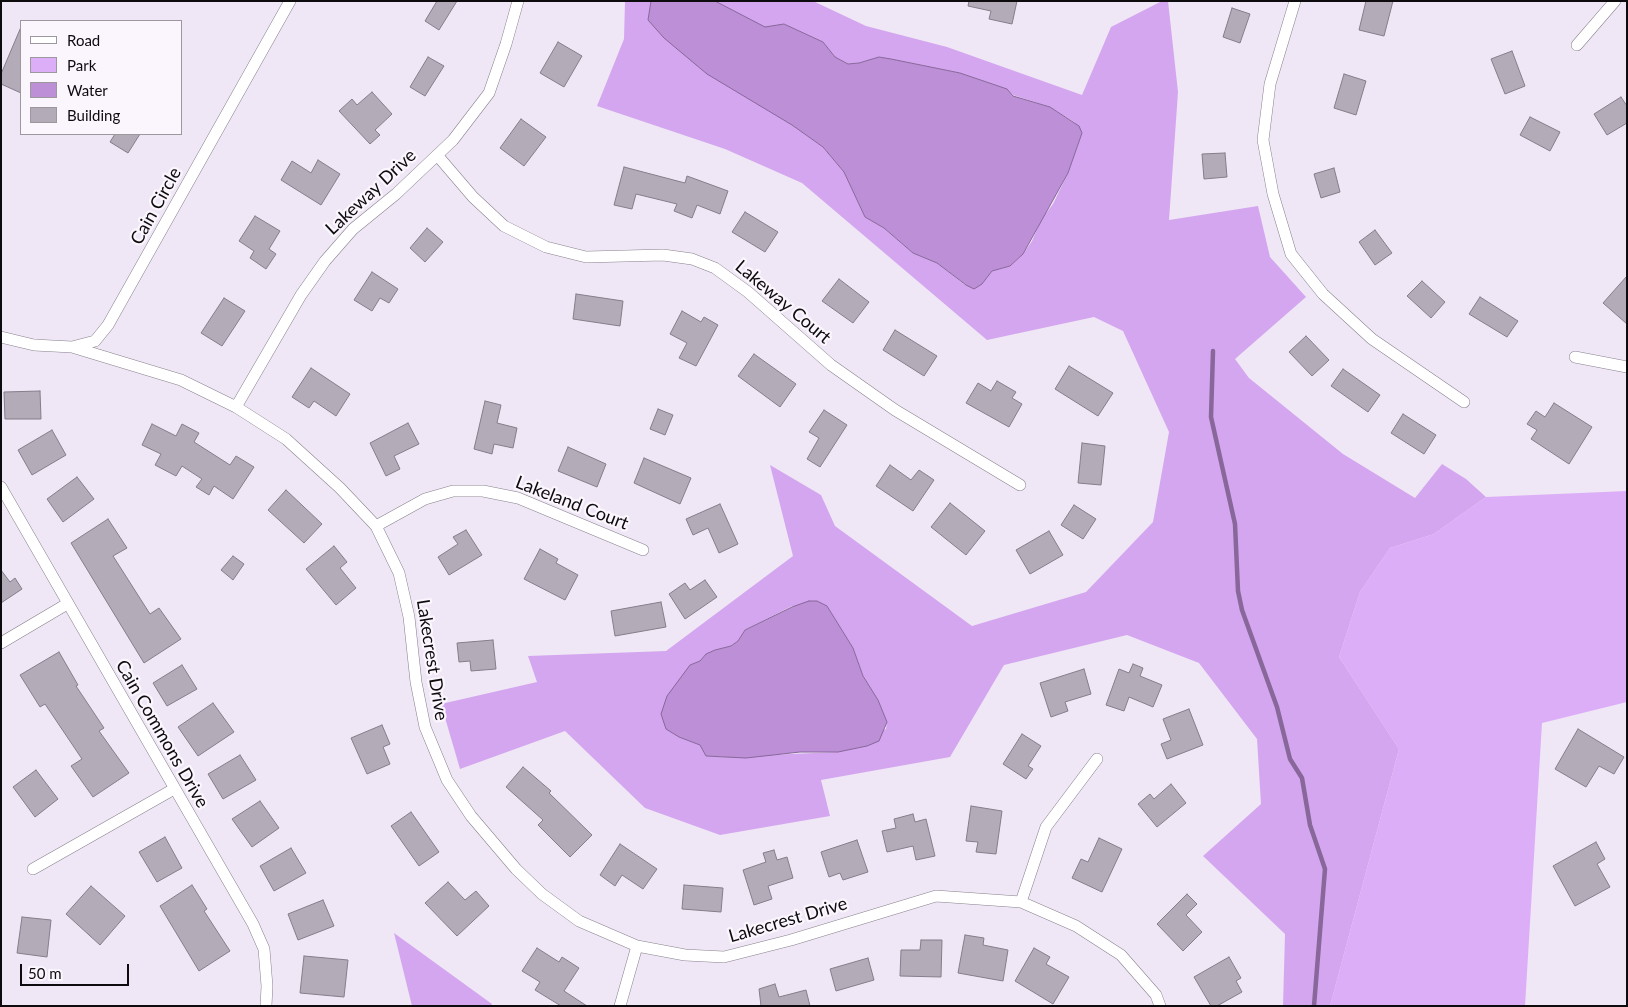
<!DOCTYPE html>
<html>
<head>
<meta charset="utf-8">
<style>
	body { margin:0 }
	#map { position:relative; width:1628px; height:1007px; overflow:hidden; background:#efe7f5; font-family:Lato,sans-serif }
	canvas { display:block }
	.frame { position:absolute; inset:0; border:2px solid #0e0b0f; pointer-events:none }
	.legend { position:absolute; left:20px; top:20px; width:162px; height:115px; box-sizing:border-box; background:#fbf6fe; border:1px solid #9c989e; margin:0; padding:6px 9px; list-style:none; font-size:15px; color:#0e0b0f }
	.legend li { display:flex; align-items:center; gap:10px; height:25px }
	.legend b { width:25px; border:1px solid #9c989e }
	.scale { position:absolute; left:20px; top:964px; width:109px; height:22px; box-sizing:border-box; border:2px solid #0e0b0f; border-top:0; padding-left:6px; font-size:15px; line-height:18px; white-space:nowrap; color:#0e0b0f; -webkit-text-stroke:4px #fbf6fe; paint-order:stroke }
</style>
</head>
<body>
<div id="map">
<canvas width="1628" height="1007"></canvas>
<div class="frame"></div>
<ul class="legend">
<li><b style="height:6px;background:#fff"></b>Road</li>
<li><b style="height:14px;background:#ddaef8"></b>Park</li>
<li><b style="height:14px;background:#bc8fd6"></b>Water</li>
<li><b style="height:14px;background:#b3abb8"></b>Building</li>
</ul>
<div class="scale">50 m</div>
</div>
<script>
const ctx = document.querySelector('canvas').getContext('2d');
ctx.lineJoin = 'round';
function fill(path, color) {
  ctx.fillStyle = color;
  ctx.fill(path, 'evenodd');
}
function shape(rows) {
  const path = new Path2D();
  for (const r of rows) {
    path.moveTo(r[0], r[1]);
    for (let i = 2; i < r.length; i += 2) path.lineTo(r[i], r[i + 1]);
  }
  return path;
}
function trace(path, color, width, dash) {
  ctx.strokeStyle = color;
  ctx.lineWidth = width;
  ctx.lineCap = dash ? 'butt' : 'round';
  ctx.setLineDash(dash || []);
  ctx.stroke(path);
}
function drawText(font, color, halo, rows, align = 'center') {
  ctx.font = font + ' Lato,sans-serif';
  ctx.lineWidth = 4.5;
  ctx.setLineDash([]);
  ctx.textBaseline = 'middle';
  ctx.strokeStyle = halo;
  ctx.fillStyle = color;
  for (const [text, x, y, turn = 0] of rows) {
    ctx.save();
    ctx.translate(x, y);
    ctx.rotate((+turn || 0) * Math.PI / 180);
    ctx.textAlign = isNaN(turn) ? turn : align;
    if (halo) ctx.strokeText(text, 0, 0);
    ctx.fillText(text, 0, 0);
    ctx.restore();
  }
}
fill(shape([
	[1627,491,1627,702,1542,723,1525,1006,1330,1006,1399,749,1339,657,1360,592,1390,548,1434,534,1486,497]
]), '#ddaef8');
fill(shape([
	[625,1,651,1,648,20,823,147,844,172,865,217,884,228,913,253,937,263,965,285,982,284,992,271,1010,266,1023,254,1032,241,1041,220,1053,204,1068,173,1082,133,1074,122,1050,107,1013,95,1006,89,960,73,879,57,859,63,848,64,835,57,823,42,784,24,765,28,715,1,813,1,866,26,947,47,1082,95,1111,27,1162,1,1168,1,1178,92,1169,220,1258,206,1270,257,1306,297,1235,359,1249,378,1343,454,1415,498,1442,464,1466,479,1486,497,1434,534,1390,548,1360,592,1339,657,1399,749,1330,1006,1283,1006,1285,934,1203,856,1261,804,1257,739,1199,663,1127,635,1004,665,950,757,821,780,830,816,720,835,645,808,565,731,460,769,441,704,537,682,528,656,666,651,793,556,770,465,821,495,835,526,972,626,1086,592,1153,522,1169,432,1123,331,1094,317,987,340,802,183,725,149,597,106,624,39],
	[792,606,827,606,853,648,863,676,878,700,887,722,886,729,838,752,720,757,706,756,701,745,679,737,690,665,700,661,706,654,715,650,731,646,738,641,745,630],
	[394,933,492,1004,491,1006,412,1006]
]), '#d4a6ef');
const water = shape([
	[651,1,715,1,765,27,784,24,823,42,835,57,848,64,859,63,879,57,891,59,960,73,1007,89,1013,96,1050,107,1079,126,1082,133,1068,173,1023,254,1010,266,992,271,982,284,974,289,966,285,937,263,913,253,884,228,865,217,844,172,823,147,792,125,707,74,664,38,648,20,651,1],
	[809,601,817,601,827,606,853,648,863,676,878,700,887,722,879,741,867,746,838,752,800,752,746,758,706,756,700,745,679,737,666,729,661,714,667,696,690,665,700,661,706,654,715,650,731,646,738,641,745,630,792,607,809,601]
]);
fill(water, '#bc8fd6');
trace(water, '#88679a', 1);
trace(shape([
	[1213,351,1211,417,1235,524,1238,591,1242,610,1277,707,1290,759,1302,778,1310,825,1325,869,1314,1006]
]), '#88679a', 4.5);
const building = shape([
	[437,1,457,1,439,30,425,21,437,1],
	[969,1,1017,1,1012,24,989,19,991,11,968,6,969,1],
	[1366,1,1393,1,1384,36,1359,30,1366,1],
	[1232,8,1250,14,1240,43,1223,37,1232,8],
	[21,27,21,93,1,84,1,74,21,27],
	[558,42,582,56,564,87,540,73,558,42],
	[1512,51,1525,86,1505,94,1491,59,1512,51],
	[428,57,444,66,425,96,410,87,428,57],
	[1344,74,1366,81,1356,115,1334,108,1344,74],
	[372,92,392,114,375,130,380,135,370,144,339,111,352,99,357,105,372,92],
	[1621,97,1627,106,1627,123,1607,135,1594,114,1621,97],
	[1530,117,1560,132,1550,151,1520,135,1530,117],
	[521,119,546,137,524,166,500,148,521,119],
	[115,134,140,134,128,153,110,142,115,134],
	[1225,153,1227,177,1204,179,1202,154,1225,153],
	[318,160,340,174,321,205,281,180,292,161,311,173,318,160],
	[624,167,685,183,687,176,728,191,720,214,697,205,692,218,674,211,677,204,636,194,632,209,614,205,624,167],
	[1334,168,1340,192,1321,198,1314,174,1334,168],
	[745,212,778,232,765,252,732,232,745,212],
	[255,216,280,231,269,249,276,254,266,269,250,258,254,251,239,241,255,216],
	[427,228,443,242,425,262,410,248,427,228],
	[1375,230,1392,253,1375,265,1359,242,1375,230],
	[372,272,398,289,389,303,380,298,372,311,354,300,372,272],
	[1627,276,1627,324,1603,303,1627,276],
	[839,279,869,302,853,323,822,301,839,279],
	[1422,281,1445,302,1431,318,1407,296,1422,281],
	[576,294,623,301,620,326,573,319,576,294],
	[1480,297,1518,321,1507,337,1469,314,1480,297],
	[224,298,245,311,222,346,201,333,224,298],
	[682,311,701,322,704,317,718,325,696,366,679,358,687,343,670,334,682,311],
	[895,330,937,356,924,376,883,350,895,330],
	[1306,336,1329,360,1312,376,1289,352,1306,336],
	[754,354,796,384,780,407,738,376,754,354],
	[1069,366,1113,393,1098,416,1055,389,1069,366],
	[311,368,350,394,336,416,314,401,309,408,292,397,311,368],
	[1343,369,1380,395,1368,412,1331,386,1343,369],
	[997,381,1016,392,1012,398,1022,404,1009,427,966,403,978,383,991,391,997,381],
	[40,391,41,419,5,419,4,392,40,391],
	[485,401,501,405,497,423,517,428,513,448,494,444,492,454,474,449,485,401],
	[1554,403,1592,427,1569,464,1531,439,1537,430,1527,424,1536,411,1545,417,1554,403],
	[658,409,673,415,665,435,650,429,658,409],
	[824,410,847,425,820,467,807,459,819,438,809,432,824,410],
	[1403,414,1436,435,1424,454,1391,433,1403,414],
	[408,423,419,444,394,456,400,469,386,476,370,443,408,423],
	[152,424,176,436,182,424,199,433,194,442,230,465,236,456,254,467,233,499,214,486,209,495,196,487,202,479,182,466,176,476,155,465,161,454,142,445,152,424],
	[52,430,66,455,32,475,18,450,52,430],
	[1082,443,1105,446,1101,485,1078,483,1082,443],
	[568,447,606,464,597,487,558,471,568,447],
	[644,458,691,478,680,504,634,483,644,458],
	[890,465,911,480,919,470,934,480,913,511,876,486,890,465],
	[77,477,94,499,63,522,47,499,77,477],
	[286,490,322,524,304,543,268,510,286,490],
	[950,503,985,531,966,555,931,527,950,503],
	[720,504,738,544,719,553,708,528,693,535,686,519,720,504],
	[1074,505,1096,519,1083,539,1061,525,1074,505],
	[108,519,127,548,113,556,150,614,159,608,181,639,144,663,71,543,108,519],
	[466,530,482,555,449,575,438,557,458,544,453,537,466,530],
	[1049,531,1063,555,1030,574,1016,550,1049,531],
	[334,546,347,562,340,568,356,588,336,605,306,569,334,546],
	[540,549,558,559,556,563,578,575,565,600,524,579,540,549],
	[233,556,244,564,233,580,221,570,233,556],
	[1,570,10,582,15,578,22,589,1,603,1,570],
	[705,580,717,597,685,619,669,594,685,583,690,590,705,580],
	[661,602,666,627,615,636,611,611,661,602],
	[493,640,496,669,471,671,470,661,459,662,457,643,493,640],
	[59,652,78,685,76,686,104,728,99,731,129,773,93,797,71,766,82,759,45,704,40,707,20,675,59,652],
	[1133,664,1143,668,1140,676,1162,685,1153,707,1129,697,1124,711,1106,705,1119,669,1129,673,1133,664],
	[182,665,197,689,167,706,153,683,182,665],
	[1084,669,1091,694,1065,702,1068,711,1051,717,1040,683,1084,669],
	[213,703,234,732,198,756,178,727,213,703],
	[1189,709,1203,745,1167,759,1161,744,1171,740,1163,719,1189,709],
	[382,725,390,744,383,747,390,764,367,774,351,738,382,725],
	[1578,729,1624,757,1614,774,1599,766,1586,787,1555,769,1578,729],
	[1022,734,1041,746,1028,766,1033,769,1026,779,1003,764,1022,734],
	[240,755,256,780,223,799,208,774,240,755],
	[523,767,551,791,549,793,592,835,570,857,538,825,543,820,506,787,523,767],
	[36,770,58,799,35,817,13,787,36,770],
	[1171,784,1186,803,1157,827,1138,804,1150,794,1154,799,1171,784],
	[260,801,279,828,252,847,232,819,260,801],
	[971,806,1002,811,996,854,976,852,978,842,966,841,971,806],
	[411,812,439,852,419,866,391,826,411,812],
	[913,814,915,822,926,819,935,856,916,860,913,846,887,852,882,831,896,828,894,819,913,814],
	[165,837,182,868,157,882,139,852,165,837],
	[1099,838,1122,849,1102,892,1072,878,1081,859,1088,862,1099,838],
	[857,840,868,872,843,880,840,873,829,877,821,852,857,840],
	[1596,842,1605,859,1597,864,1610,887,1575,906,1553,866,1596,842],
	[620,844,657,869,643,889,622,875,615,886,600,875,620,844],
	[291,848,306,873,274,891,260,866,291,848],
	[774,850,777,860,787,857,793,878,768,886,772,899,754,905,743,870,766,862,763,853,774,850],
	[448,882,465,900,476,891,489,906,457,936,425,903,448,882],
	[192,885,207,909,204,911,230,951,199,971,160,906,192,885],
	[684,885,723,888,721,912,682,909,684,885],
	[91,886,125,916,100,945,66,914,91,886],
	[1187,894,1197,904,1186,915,1202,932,1183,951,1157,924,1187,894],
	[323,900,334,926,298,940,288,914,323,900],
	[22,917,51,920,47,957,17,953,22,917],
	[965,935,984,938,983,945,1008,950,1003,981,958,973,965,935],
	[921,940,942,940,941,977,900,976,901,950,920,950,921,940],
	[537,948,559,962,562,957,579,968,564,991,587,1006,561,1006,535,990,540,982,522,971,537,948],
	[1034,948,1050,957,1046,964,1069,977,1053,1004,1015,981,1034,948],
	[304,956,348,960,344,997,300,993,304,956],
	[1229,957,1241,978,1236,981,1242,992,1217,1006,1211,1006,1194,977,1229,957],
	[868,958,874,980,836,991,830,969,868,958],
	[775,984,779,997,806,990,810,1006,761,1006,759,989,775,984]
]);
fill(building, '#b3abb8');
trace(building, '#857d89', 1);
const street = shape([
	[1295,1,1270,84,1263,140,1273,194,1291,254,1323,294,1372,339,1464,402],
	[1577,45,1615,1],
	[437,155,473,197,504,226,546,247,586,257,663,255,692,259,715,268,748,292,831,365,895,410,1020,485],
	[1,337,34,345,72,347,95,341,108,325,290,1],
	[72,347,181,380,236,407,286,439,340,488,376,526,399,573,409,617,416,682,425,727,447,780,471,816,516,869,542,894,579,921,637,946,685,955,724,957,791,940,936,896,1021,902,1076,926,1121,955,1156,995,1160,1006],
	[1575,357,1627,367],
	[236,407,301,295,325,261,353,229,396,194,453,140,489,93,506,44,518,1],
	[1,487,253,924,264,949,267,986,266,1006],
	[376,526,425,499,453,491,483,491,518,498,643,550],
	[1,643,67,604],
	[33,869,174,789],
	[1021,902,1046,827,1097,759],
	[620,1006,637,946]
]);
trace(street, '#88818d', 12);
trace(street, '#fff', 11);
drawText('18px', '#0e0b0f', '#fbf6fe', [
	["Lakeway Drive",371,192,-43],
	["Cain Circle",156,206,-61],
	["Lakeway Court",783,302,40],
	["Lakeland Court",572,503,21],
	["Lakecrest Drive",432,660,81],
	["Cain Commons Drive",162,734,60],
	["Lakecrest Drive",788,920,-16]
]);
</script>
</body>
</html>
